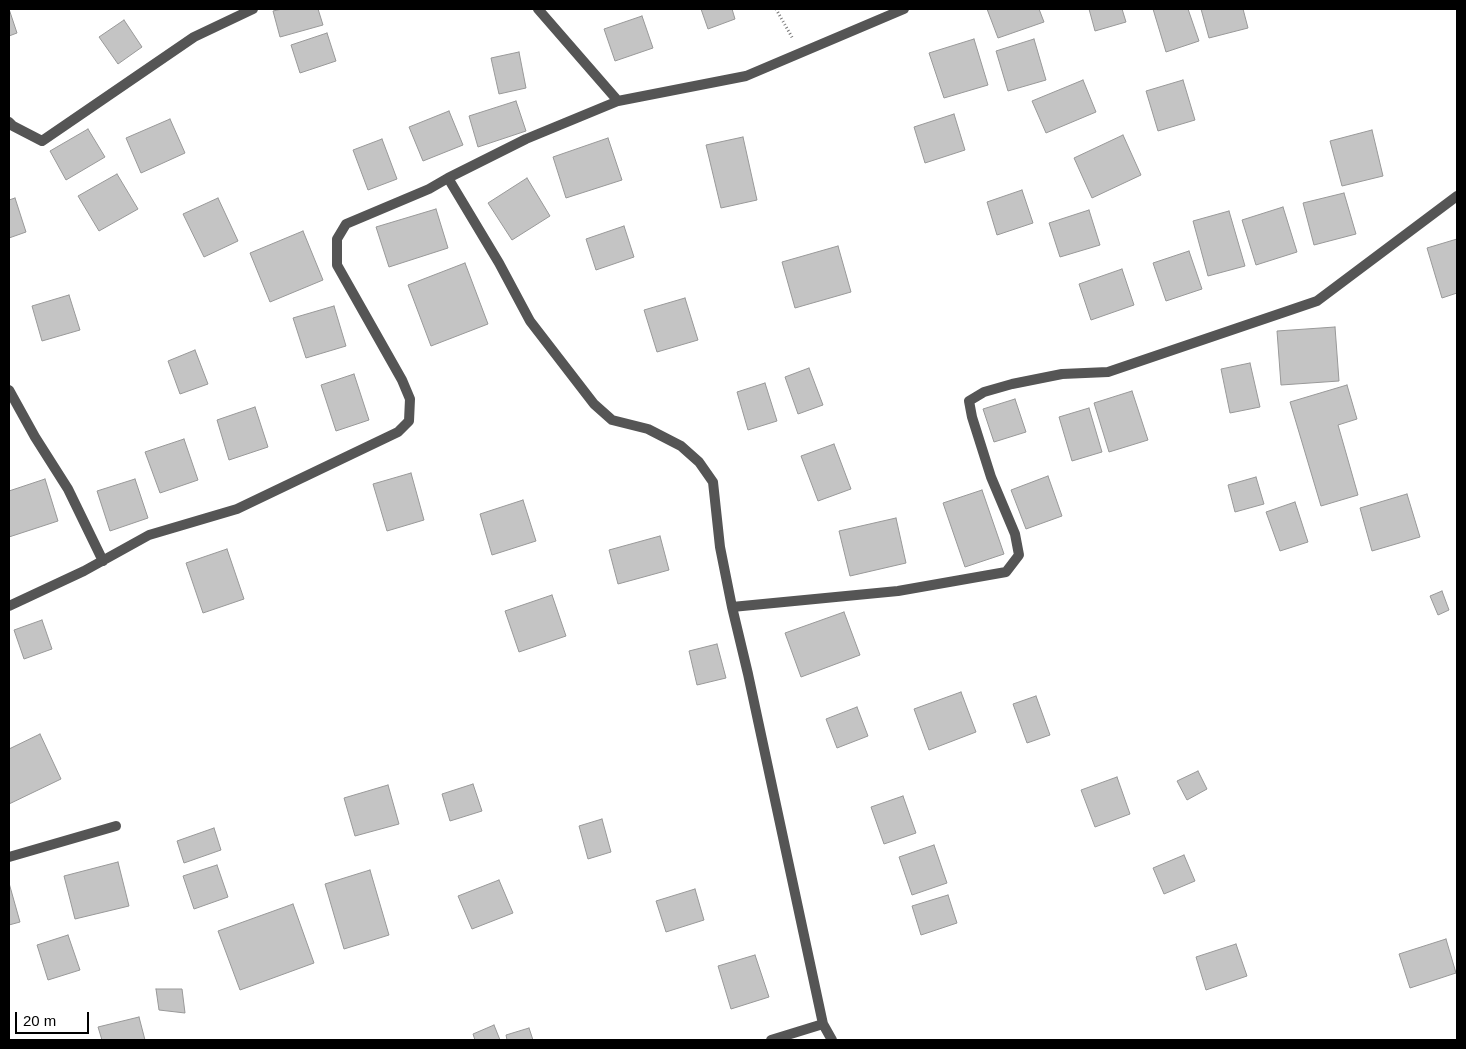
<!DOCTYPE html>
<html>
<head>
<meta charset="utf-8">
<style>
	body { margin:0 }
	#map { position:relative; width:1466px; height:1049px; overflow:hidden; background:#fff; font-family:Helvetica,sans-serif }
	canvas { display:block }
	.frame { position:absolute; inset:0; border:10px solid #000; pointer-events:none }
	.scale { position:absolute; left:15px; top:1012px; width:74px; height:22px; box-sizing:border-box; border:2px solid #000; border-top:0; padding-left:6px; font-size:15px; line-height:18px; white-space:nowrap; color:#000; -webkit-text-stroke:4px #fff; paint-order:stroke }
</style>
</head>
<body>
<div id="map">
<canvas width="1466" height="1049"></canvas>
<div class="frame"></div>
<div class="scale">20 m</div>
</div>
<script>
const ctx = document.querySelector('canvas').getContext('2d');
ctx.lineJoin = 'round';
function fill(path, color) {
  ctx.fillStyle = color;
  ctx.fill(path, 'evenodd');
}
function shape(rows) {
  const path = new Path2D();
  for (const r of rows) {
    path.moveTo(r[0], r[1]);
    for (let i = 2; i < r.length; i += 2) path.lineTo(r[i], r[i + 1]);
  }
  return path;
}
function trace(path, color, width, dash) {
  ctx.strokeStyle = color;
  ctx.lineWidth = width;
  ctx.lineCap = dash ? 'butt' : 'round';
  ctx.setLineDash(dash || []);
  ctx.stroke(path);
}
const building = shape([
	[9,9,17,33,9,36,9,9],
	[282,9,318,9,323,25,280,37,273,11,282,9],
	[701,9,732,9,735,19,708,29,701,9],
	[987,9,1039,9,1044,22,998,38,987,9],
	[1089,9,1122,9,1126,22,1095,31,1089,9],
	[1153,9,1188,9,1199,41,1166,52,1153,9],
	[1201,9,1243,9,1248,28,1209,38,1201,9],
	[642,16,653,48,615,61,604,29,642,16],
	[124,20,142,47,118,64,99,37,124,20],
	[327,33,336,61,300,73,291,45,327,33],
	[974,39,988,85,944,98,929,53,974,39],
	[1034,39,1046,80,1008,91,996,51,1034,39],
	[519,52,526,88,499,94,491,58,519,52],
	[1083,80,1096,112,1046,133,1032,101,1083,80],
	[1183,80,1195,120,1158,131,1146,91,1183,80],
	[516,101,526,131,478,147,469,116,516,101],
	[449,111,463,145,423,161,409,127,449,111],
	[954,114,965,150,925,163,914,127,954,114],
	[170,119,185,153,141,173,126,138,170,119],
	[88,129,105,157,66,180,50,151,88,129],
	[1372,130,1383,176,1342,186,1330,141,1372,130],
	[1123,135,1141,175,1092,198,1074,158,1123,135],
	[743,137,757,200,721,208,706,145,743,137],
	[608,138,622,180,566,198,553,157,608,138],
	[382,139,397,179,368,190,353,150,382,139],
	[117,174,138,209,99,231,78,196,117,174],
	[527,178,550,216,512,240,488,203,527,178],
	[1022,190,1033,223,997,235,987,202,1022,190],
	[1344,193,1356,234,1314,245,1303,203,1344,193],
	[15,198,26,232,9,238,9,200,15,198],
	[218,198,238,241,204,257,183,214,218,198],
	[1283,207,1297,252,1256,265,1242,220,1283,207],
	[436,209,448,248,389,267,376,227,436,209],
	[1089,210,1100,245,1060,257,1049,223,1089,210],
	[1229,211,1245,266,1208,276,1193,221,1229,211],
	[624,226,634,257,596,270,586,239,624,226],
	[303,231,323,280,270,302,250,253,303,231],
	[1457,239,1457,293,1442,298,1427,248,1457,239],
	[838,246,851,292,795,308,782,262,838,246],
	[1189,251,1202,289,1166,301,1153,263,1189,251],
	[465,263,488,324,431,346,408,285,465,263],
	[1122,269,1134,305,1091,320,1079,284,1122,269],
	[69,295,80,330,42,341,32,306,69,295],
	[685,298,698,340,657,352,644,310,685,298],
	[334,306,346,346,306,358,293,318,334,306],
	[1335,327,1339,381,1281,385,1277,331,1335,327],
	[195,350,208,384,180,394,168,361,195,350],
	[1250,363,1260,407,1230,413,1221,369,1250,363],
	[809,368,823,405,798,414,785,377,809,368],
	[354,374,369,420,336,431,321,385,354,374],
	[765,383,777,421,748,430,737,392,765,383],
	[1347,385,1357,419,1338,425,1358,495,1321,506,1290,402,1347,385],
	[1132,391,1148,440,1109,452,1094,403,1132,391],
	[1015,399,1026,432,994,442,983,409,1015,399],
	[255,407,268,447,229,460,217,420,255,407],
	[1089,408,1102,452,1072,461,1059,417,1089,408],
	[184,439,198,480,160,493,145,452,184,439],
	[834,444,851,489,818,501,801,456,834,444],
	[411,473,424,520,387,531,373,484,411,473],
	[1048,476,1062,516,1026,529,1011,490,1048,476],
	[1256,477,1264,504,1235,512,1228,485,1256,477],
	[45,479,58,521,9,537,9,491,45,479],
	[135,479,148,518,110,531,97,491,135,479],
	[982,490,1004,554,965,567,943,503,982,490],
	[1407,494,1420,537,1372,551,1360,508,1407,494],
	[523,500,536,541,492,555,480,514,523,500],
	[1295,502,1308,542,1280,551,1266,512,1295,502],
	[896,518,906,563,850,576,839,531,896,518],
	[660,536,669,570,618,584,609,550,660,536],
	[227,549,244,599,203,613,186,563,227,549],
	[1442,591,1449,610,1438,615,1430,596,1442,591],
	[552,595,566,636,519,652,505,611,552,595],
	[844,612,860,655,801,677,785,633,844,612],
	[42,620,52,649,24,659,14,630,42,620],
	[717,644,726,678,697,685,689,651,717,644],
	[961,692,976,732,929,750,914,709,961,692],
	[1036,696,1050,735,1027,743,1013,704,1036,696],
	[857,707,868,736,837,748,826,719,857,707],
	[40,734,61,779,9,804,9,749,40,734],
	[1198,771,1207,789,1187,800,1177,781,1198,771],
	[1117,777,1130,814,1095,827,1081,790,1117,777],
	[473,784,482,811,450,821,442,794,473,784],
	[388,785,399,824,355,836,344,798,388,785],
	[903,796,916,833,884,844,871,807,903,796],
	[602,819,611,852,588,859,579,826,602,819],
	[214,828,221,850,184,863,177,841,214,828],
	[934,845,947,883,912,895,899,857,934,845],
	[1184,855,1195,881,1164,894,1153,868,1184,855],
	[118,862,129,906,75,919,64,876,118,862],
	[217,865,228,897,194,909,183,876,217,865],
	[370,870,389,935,344,949,325,884,370,870],
	[499,880,513,913,472,929,458,896,499,880],
	[9,883,20,922,9,925,9,883],
	[695,889,704,920,666,932,656,901,695,889],
	[948,895,957,923,921,935,912,906,948,895],
	[293,904,314,963,240,990,218,931,293,904],
	[68,935,80,970,48,980,37,945,68,935],
	[1446,939,1456,973,1410,988,1399,954,1446,939],
	[1236,944,1247,976,1206,990,1196,957,1236,944],
	[755,955,769,997,731,1009,718,966,755,955],
	[156,989,182,989,185,1013,159,1010,156,989],
	[139,1017,145,1040,102,1040,98,1027,139,1017],
	[494,1025,500,1040,475,1040,473,1034,494,1025],
	[529,1028,533,1040,507,1040,506,1035,529,1028]
]);
fill(building, '#c4c4c4');
trace(building, '#999', 1);
trace(shape([
	[776,9,793,39]
]), '#777', 3, [1, 2.5]);
trace(shape([
	[538,9,618,101],
	[9,122,13,126,42,141,194,37,253,9],
	[9,390,35,437,68,489,103,561],
	[9,606,84,571,149,535,237,509,398,432,409,421,410,399,402,380,337,265,337,239,346,224,429,189,448,178],
	[732,607,898,591,1006,572,1019,555,1015,534,991,477,972,417,969,401,984,392,1012,384,1062,374,1108,372,1317,301,1457,196],
	[9,857,116,826],
	[771,1040,823,1024],
	[832,1040,823,1024,748,674,732,607,720,547,713,482,699,462,681,446,648,429,612,420,594,404,530,321,499,263,448,178,526,139,618,101,746,76,904,9]
]), '#555', 10);
</script>
</body>
</html>
